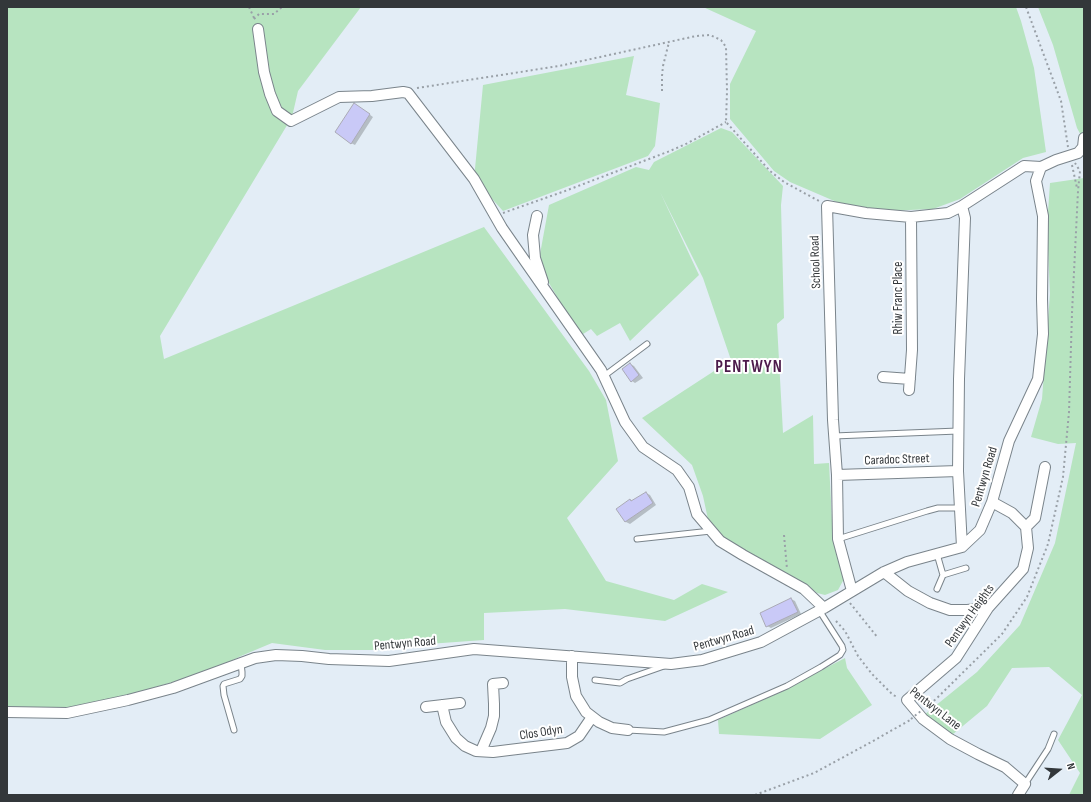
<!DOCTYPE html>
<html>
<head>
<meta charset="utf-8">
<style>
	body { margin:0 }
	#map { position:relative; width:1091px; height:802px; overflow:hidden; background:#e3edf6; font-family:"Sofia Sans Condensed",sans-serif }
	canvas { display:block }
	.frame { position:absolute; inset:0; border:8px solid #33373a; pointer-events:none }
	.north { position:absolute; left:1039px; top:750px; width:40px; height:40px; -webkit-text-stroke:3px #fff; paint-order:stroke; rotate:73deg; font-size:11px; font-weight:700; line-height:16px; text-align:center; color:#33373a }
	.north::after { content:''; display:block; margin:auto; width:14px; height:18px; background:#33373a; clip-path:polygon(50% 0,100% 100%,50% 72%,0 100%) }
</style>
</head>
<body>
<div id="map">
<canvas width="1091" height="802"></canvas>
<div class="frame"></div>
<div class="north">N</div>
</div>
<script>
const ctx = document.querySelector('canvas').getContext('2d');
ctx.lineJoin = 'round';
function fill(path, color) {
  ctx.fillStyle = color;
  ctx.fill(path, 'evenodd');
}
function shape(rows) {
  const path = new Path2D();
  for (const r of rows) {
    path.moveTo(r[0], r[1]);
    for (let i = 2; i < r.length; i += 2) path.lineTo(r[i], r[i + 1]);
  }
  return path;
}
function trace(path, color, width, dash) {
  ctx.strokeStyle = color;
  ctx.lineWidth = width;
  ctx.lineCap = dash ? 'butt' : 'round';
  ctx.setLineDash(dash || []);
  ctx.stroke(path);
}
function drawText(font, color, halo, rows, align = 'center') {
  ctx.font = font + ' "Sofia Sans Condensed",sans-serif';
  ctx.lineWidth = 4;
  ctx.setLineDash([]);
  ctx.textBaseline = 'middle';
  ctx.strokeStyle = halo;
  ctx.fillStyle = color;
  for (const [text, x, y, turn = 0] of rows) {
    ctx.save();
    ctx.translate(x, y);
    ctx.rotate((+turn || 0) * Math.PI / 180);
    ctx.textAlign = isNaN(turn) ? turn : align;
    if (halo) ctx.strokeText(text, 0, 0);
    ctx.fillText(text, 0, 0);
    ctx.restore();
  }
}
fill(shape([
	[7,7,361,7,298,91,292,117,160,336,164,359,484,227,589,371,606,400,618,461,567,518,606,581,674,600,702,584,728,592,665,621,565,609,484,613,484,640,414,645,387,650,325,650,272,643,241,656,211,671,128,695,68,708,7,709],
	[703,7,1016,7,1021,21,1034,68,1046,152,1023,158,960,199,933,209,885,211,839,203,790,182,774,171,730,119,730,84,756,31],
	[1038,7,1084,7,1084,141,1077,128,1053,45],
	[634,56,626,95,660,103,655,146,648,156,503,211,474,179,483,85],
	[721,128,732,132,783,186,781,205,784,318,777,324,783,433,813,415,814,464,829,463,833,540,844,579,838,590,825,595,817,593,807,585,729,545,709,524,703,496,692,465,642,418,731,360,703,278,660,192,699,275,630,341,620,323,597,336,591,329,580,336,546,278,540,254,549,205,636,167,649,170,654,162],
	[1084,178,1084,795,1069,795,1080,773,1058,740,1082,695,1049,667,1012,668,987,706,952,735,924,715,977,672,1020,625,1055,543,1076,443,1058,444,1031,437,1042,399,1050,294,1047,227,1050,183],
	[845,658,847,668,872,705,820,739,719,734,718,720,776,694]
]), '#b7e4c0');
fill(shape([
	[359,107,373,117,355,145,351,143],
	[630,364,634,366,643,378,635,383,632,381],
	[646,493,650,495,656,505,630,524,626,522,618,509,630,500,632,501],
	[791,599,795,601,801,614,771,628,767,626]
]), '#0003');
const building = shape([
	[354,103,370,114,351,144,335,132,354,103],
	[630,363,639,375,631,382,622,369,630,363],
	[646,492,653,503,625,522,616,509,630,499,631,501,646,492],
	[791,598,798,612,766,627,760,613,791,598]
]);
fill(building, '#c9c9f7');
trace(building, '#aaaab5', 1);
const lane = shape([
	[604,376,647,344],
	[834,436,958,431],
	[637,539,711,531],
	[838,539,927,511,938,508,959,508],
	[937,554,943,575],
	[937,589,943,575,966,568],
	[595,680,620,683,627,679,664,666],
	[234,730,224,695,223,686,224,684,240,679,242,676,242,672,241,663],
	[628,730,664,732,709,720,787,686,821,667,840,655,843,650,842,646,819,610],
	[1025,784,1048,749,1054,734]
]);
const street = shape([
	[258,29,264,72,270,94,277,111,291,121,339,97,372,96,403,92,408,93,474,179,502,228,527,264,601,370,625,422,643,447,677,470,689,487,697,514,720,541,743,555,804,589,824,608],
	[537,216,533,235,535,258,543,282],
	[883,377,910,379],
	[909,390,912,350,911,217],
	[837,475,958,471],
	[992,502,1012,513,1026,527,1028,548,1023,569,988,608,956,658,907,700,923,719,950,739,978,754,1005,767,1025,784,1018,795],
	[1026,527,1035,518,1045,467],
	[962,547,958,471,959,379,965,218,962,206],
	[884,572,908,591,930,603,950,610,967,610,988,608],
	[852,591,838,539,837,475,833,420,827,206,866,213,911,217,948,213,962,206,1024,166,1041,167,1056,160,1078,153,1083,147,1084,138],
	[572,656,572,677,576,696,586,712,599,722,612,728,628,730],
	[442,705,446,722,456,738,465,746,476,751,493,752,509,750,567,743,579,736,592,717],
	[426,707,460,703],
	[7,712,67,713,128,700,173,688,255,658,276,655,302,656,329,659,389,661,474,649,671,664,702,660,761,642,824,608,884,572,907,562,962,547,980,530,992,502,1009,441,1038,379,1043,334,1042,299,1043,216,1036,181,1041,167],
	[481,751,491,728,494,716,494,704,493,684,503,683]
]);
trace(lane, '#7a848b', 7);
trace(street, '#7a848b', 12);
trace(shape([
	[249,7,255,20],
	[1026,7,1061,101,1068,147],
	[254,19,259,14,274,14,282,7],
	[417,88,559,66,696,36,710,35,721,40,726,47,727,91,726,122,770,171,784,182,819,201],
	[662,91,662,76,663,66,669,42],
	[1072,165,1077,188],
	[503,213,565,191,670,151,688,143,726,122],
	[784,535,787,569],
	[850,603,878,638],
	[836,621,845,631,858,656,872,674,893,695,898,697],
	[926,707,936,699,1002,634,1027,597,1048,544,1063,477,1069,412,1072,313,1078,191,1080,171,1075,163],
	[755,795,814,773,875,740,910,720]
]), '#99a0a7', 2, [2, 3]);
trace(lane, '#fff', 5);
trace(street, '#fff', 10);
trace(shape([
	[911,719,922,710]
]), '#99a0a7', 2, [2, 3]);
drawText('13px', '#33373a', '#fff', [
	["School Road",816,262,-92],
	["Rhiw Franc Place",899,298,-90],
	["Caradoc Street",897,460,-2],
	["Pentwyn Road",985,477,-73],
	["Pentwyn Heights",970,616,-54],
	["Pentwyn Road",724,639,-16],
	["Pentwyn Road",405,644,-5],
	["Pentwyn Lane",935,709,38],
	["Clos Odyn",541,733,-9]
]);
ctx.letterSpacing = '1px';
drawText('bold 17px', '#4c1b4b', '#fff', [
	["PENTWYN",749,368]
]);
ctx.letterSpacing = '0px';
</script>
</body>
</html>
